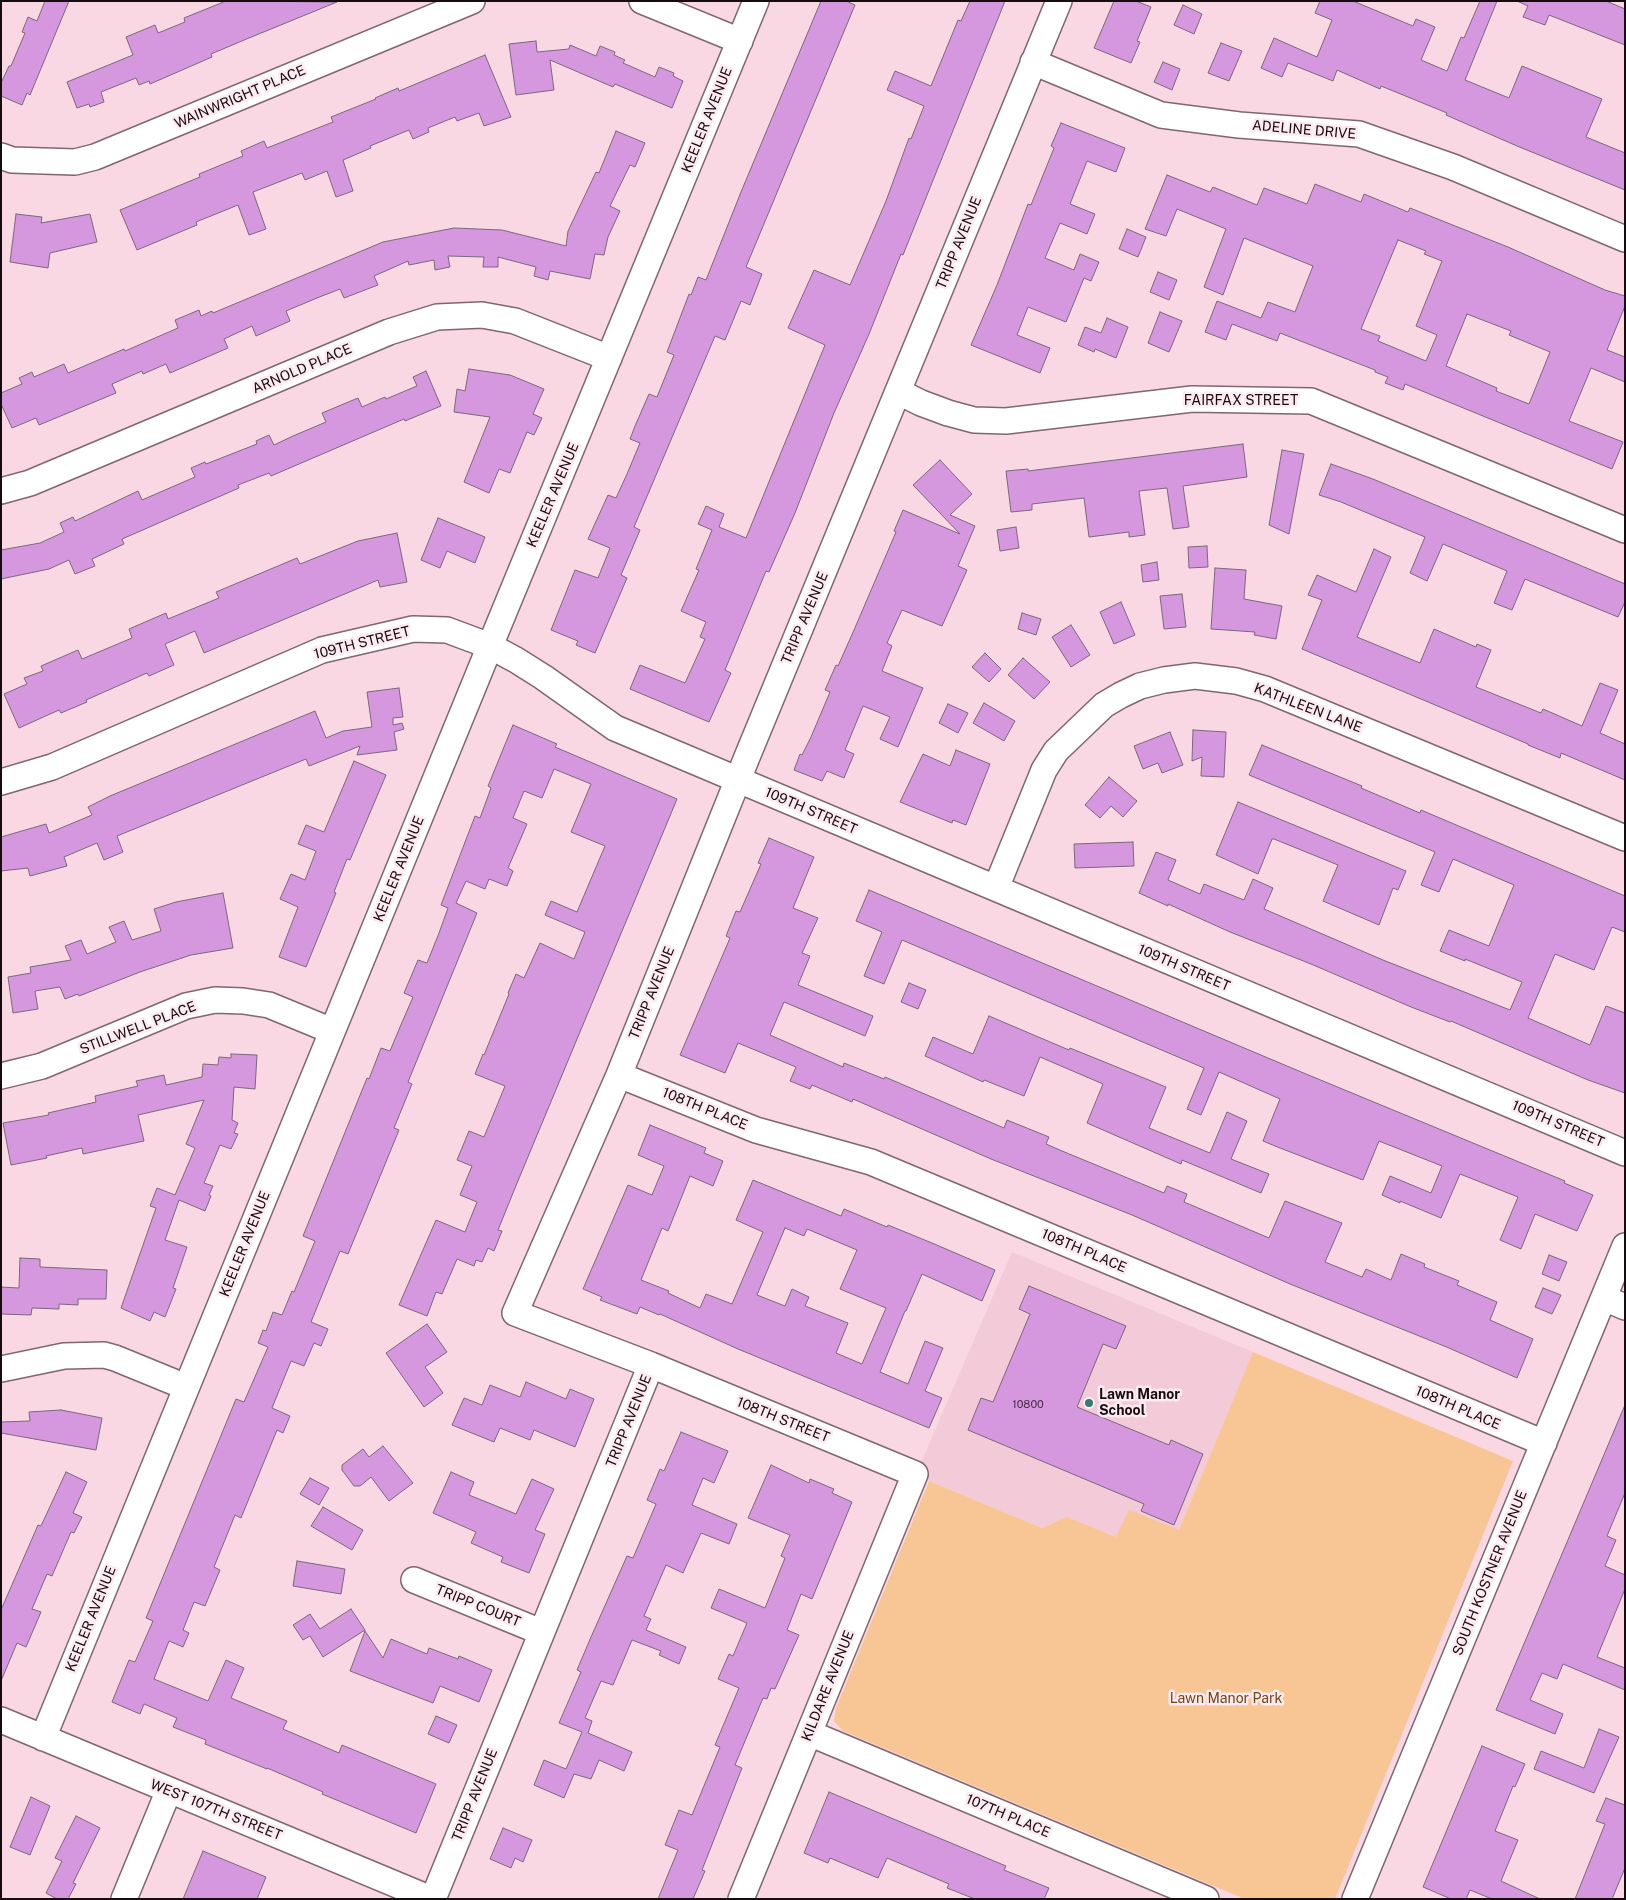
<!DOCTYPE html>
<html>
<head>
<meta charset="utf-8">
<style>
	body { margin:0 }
	#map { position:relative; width:1626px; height:1900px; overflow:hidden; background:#f9d8e3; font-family:"Public Sans",sans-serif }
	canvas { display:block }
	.frame { position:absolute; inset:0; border:2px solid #160c10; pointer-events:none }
</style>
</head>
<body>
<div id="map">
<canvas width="1626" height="1900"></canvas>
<div class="frame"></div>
</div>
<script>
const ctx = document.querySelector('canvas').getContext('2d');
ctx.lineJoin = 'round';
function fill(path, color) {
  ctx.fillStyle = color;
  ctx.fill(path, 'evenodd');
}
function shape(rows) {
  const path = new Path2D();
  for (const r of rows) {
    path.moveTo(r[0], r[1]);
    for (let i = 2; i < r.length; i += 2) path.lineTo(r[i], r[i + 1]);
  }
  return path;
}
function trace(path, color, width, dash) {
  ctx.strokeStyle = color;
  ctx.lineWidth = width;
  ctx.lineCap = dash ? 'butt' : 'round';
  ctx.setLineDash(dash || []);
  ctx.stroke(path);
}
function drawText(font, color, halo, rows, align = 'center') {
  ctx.font = font + ' "Public Sans",sans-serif';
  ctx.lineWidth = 5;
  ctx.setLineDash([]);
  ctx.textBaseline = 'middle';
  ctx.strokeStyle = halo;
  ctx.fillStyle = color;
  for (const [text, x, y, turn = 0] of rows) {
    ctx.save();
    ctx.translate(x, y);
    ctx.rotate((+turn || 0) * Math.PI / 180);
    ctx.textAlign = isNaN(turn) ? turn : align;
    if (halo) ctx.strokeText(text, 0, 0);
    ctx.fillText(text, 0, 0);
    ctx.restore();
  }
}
fill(shape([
	[1012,1252,1253,1352,1179,1530,1116,1537,1067,1517,1042,1528,929,1481,920,1465]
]), '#f2cad8');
fill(shape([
	[1253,1352,1513,1461,1335,1899,1245,1899,843,1731,834,1721,836,1708,929,1481,1042,1528,1067,1517,1116,1537,1129,1510,1179,1530]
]), '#f8c595');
const building = shape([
	[45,1,69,1,30,95,27,93,22,105,1,96,1,83,9,66,11,66,25,33,22,32,28,17,37,21,45,1],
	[226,1,337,2,249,38,211,54,212,57,150,84,149,81,139,85,136,78,101,92,104,102,90,107,89,104,77,108,67,82,133,55,126,37,155,25,158,33,185,22,184,18,226,1],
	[821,1,846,1,855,5,746,267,762,274,750,305,741,301,725,340,715,336,634,527,640,530,621,575,627,578,595,653,576,645,578,641,551,630,575,570,598,578,610,548,588,539,608,495,616,498,627,474,640,443,630,439,635,426,649,394,657,397,674,355,667,352,689,294,691,295,698,277,706,280,741,192,821,1],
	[970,1,1005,1,903,255,901,254,869,334,834,413,795,513,769,572,766,571,725,670,731,673,709,722,630,689,640,665,685,683,705,639,700,637,706,622,681,611,699,570,696,569,712,530,698,524,706,506,724,514,719,527,746,538,825,345,788,328,814,270,850,285,886,201,909,138,911,139,924,106,887,90,895,71,931,86,958,20,961,21,970,1],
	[1114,1,1136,1,1151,7,1137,41,1140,42,1131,63,1094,48,1114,1],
	[1320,1,1353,1,1413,26,1416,19,1435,27,1421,60,1447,71,1461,37,1464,38,1480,1,1497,1,1465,80,1509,98,1522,66,1602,99,1586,137,1625,153,1625,190,1517,146,1446,115,1447,113,1381,86,1380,89,1337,70,1333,81,1288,63,1282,77,1261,68,1274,38,1317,57,1332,20,1315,13,1320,1],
	[1517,1,1606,1,1625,9,1625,45,1549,15,1545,25,1523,17,1528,6,1517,1],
	[1183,5,1202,14,1194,34,1174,25,1183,5],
	[536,41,537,52,569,49,570,45,596,56,600,46,615,52,614,55,625,60,623,63,655,77,659,67,674,73,673,76,683,81,672,108,615,84,613,87,550,60,554,90,516,95,509,44,536,41],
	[1221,43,1242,51,1229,81,1208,73,1221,43],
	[485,55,511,117,484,126,479,113,457,121,455,117,428,128,429,132,413,139,409,130,370,146,371,148,343,160,353,191,336,197,327,171,305,180,302,173,253,192,266,229,249,235,238,205,196,222,197,225,137,250,120,210,200,177,199,174,243,156,241,151,264,141,267,148,333,122,331,117,376,99,375,98,398,88,399,91,485,55],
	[1163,62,1180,69,1172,90,1154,82,1163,62],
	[1061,123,1125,148,1116,172,1087,161,1070,204,1095,214,1087,234,1060,223,1045,258,1074,270,1080,254,1099,262,1091,281,1084,278,1066,322,1028,307,1017,335,1050,348,1040,373,971,345,997,285,1028,204,1031,205,1054,148,1051,146,1061,123],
	[616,131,645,143,635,167,630,165,610,206,620,211,608,237,604,255,595,254,590,279,550,271,548,280,534,276,536,267,498,257,498,267,483,267,484,257,448,256,450,267,435,270,434,260,409,265,408,261,374,276,378,285,344,298,340,289,317,298,286,311,290,321,256,336,252,326,224,339,228,348,170,373,166,364,143,374,142,371,112,384,116,393,39,425,36,418,12,428,1,404,1,393,22,384,19,378,32,372,34,377,64,364,68,373,124,349,125,351,178,328,175,320,199,310,201,316,212,311,213,313,383,242,454,228,502,230,566,246,568,231,596,172,599,173,616,131],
	[1167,175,1210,192,1213,187,1257,205,1264,188,1307,204,1315,184,1361,202,1364,194,1408,212,1410,208,1508,247,1605,290,1625,296,1625,306,1607,350,1625,357,1625,382,1591,368,1569,421,1623,442,1612,469,1405,384,1403,390,1385,383,1388,377,1375,372,1375,370,1280,333,1277,341,1232,324,1226,340,1205,332,1217,301,1261,318,1268,302,1295,312,1313,266,1244,238,1223,295,1204,287,1226,229,1177,209,1166,236,1145,229,1167,175],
	[1398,240,1426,251,1424,254,1442,261,1416,326,1437,335,1426,361,1378,341,1380,336,1361,329,1398,240],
	[1467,314,1511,331,1509,335,1550,352,1529,404,1496,391,1497,388,1446,366,1467,314],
	[16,214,42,217,41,223,90,214,97,242,50,253,48,268,10,262,16,214],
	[1127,229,1146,237,1138,257,1119,249,1127,229],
	[1158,272,1177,280,1169,300,1150,292,1158,272],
	[1160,312,1182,321,1169,352,1148,343,1160,312],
	[1107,318,1128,327,1116,358,1095,349,1094,352,1078,345,1085,327,1101,333,1107,318],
	[469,369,510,375,544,389,533,414,542,418,534,435,527,432,510,473,499,469,489,493,464,482,490,417,454,412,457,389,465,391,469,369],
	[426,371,441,406,405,421,404,419,271,476,269,473,238,485,239,488,122,539,124,544,92,559,95,566,75,574,69,560,49,569,1,579,1,550,40,543,64,532,60,523,73,517,75,521,138,491,142,500,195,477,191,468,205,462,206,464,257,444,256,441,269,435,274,445,293,436,326,422,322,413,358,398,362,407,385,397,386,399,417,386,413,377,426,371],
	[1243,444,1247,477,1183,486,1189,527,1173,529,1167,488,1139,491,1145,535,1129,537,1129,532,1089,537,1084,498,1032,504,1032,510,1011,512,1006,471,1028,469,1028,471,1243,444],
	[1282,450,1304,454,1289,534,1269,525,1282,450],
	[940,460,972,494,950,515,975,526,958,566,967,570,942,626,902,610,887,643,892,646,882,671,923,688,898,747,880,739,890,717,863,706,845,750,854,754,844,778,827,771,822,781,794,770,800,754,802,755,811,737,830,692,825,690,836,665,838,666,854,630,896,532,894,531,903,510,960,534,913,485,940,460],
	[1331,464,1373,479,1625,584,1625,602,1618,617,1525,579,1512,610,1494,603,1507,571,1443,544,1427,581,1410,573,1425,537,1341,502,1319,495,1331,464],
	[438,518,485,537,475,563,447,551,440,568,421,560,438,518],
	[1016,527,1019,548,1000,551,997,530,1016,527],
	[397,533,407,582,380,587,378,580,204,653,195,631,165,644,174,665,149,676,147,673,86,700,87,702,61,713,59,710,19,728,4,694,27,684,24,678,43,671,41,666,78,650,82,659,132,638,129,629,166,613,168,619,219,598,216,592,297,558,300,564,358,541,397,533],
	[1207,546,1208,567,1189,568,1188,547,1207,546],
	[1374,549,1391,557,1357,637,1420,663,1434,629,1476,647,1477,644,1491,650,1476,687,1541,713,1543,709,1582,726,1600,683,1618,690,1600,733,1625,744,1625,780,1561,753,1560,758,1528,745,1528,744,1302,649,1322,600,1308,595,1317,575,1356,592,1374,549],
	[1157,562,1159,580,1143,582,1141,565,1157,562],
	[1215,568,1246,570,1244,599,1282,606,1276,639,1254,635,1255,632,1211,629,1215,568],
	[1182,594,1186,627,1164,629,1160,596,1182,594],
	[1121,602,1135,635,1114,644,1100,612,1121,602],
	[1022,613,1041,619,1036,635,1018,629,1022,613],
	[1071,625,1090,655,1071,667,1052,637,1071,625],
	[985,653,1001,669,989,682,972,667,985,653],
	[1023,658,1050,682,1034,699,1008,675,1023,658],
	[399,688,403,717,393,718,393,725,402,723,404,729,394,732,397,750,357,755,360,746,309,766,306,759,117,836,123,852,104,860,97,843,64,857,67,866,30,876,28,868,1,871,1,837,46,824,49,833,92,815,88,807,110,796,315,711,326,738,343,731,372,727,367,692,399,688],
	[984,703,1015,721,1004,741,973,723,984,703],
	[948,704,968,713,958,733,939,723,948,704],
	[513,725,557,744,555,747,677,799,515,1188,498,1230,502,1231,494,1251,488,1248,482,1262,476,1260,474,1266,457,1259,442,1294,436,1292,427,1316,399,1305,436,1220,465,1232,477,1202,460,1195,472,1166,457,1160,469,1131,484,1137,505,1086,475,1074,483,1054,484,1055,509,994,508,993,516,974,524,978,540,943,574,959,585,932,545,915,551,901,577,912,605,846,571,832,591,784,554,769,542,798,524,791,513,818,527,824,508,868,513,871,507,886,489,879,485,889,466,881,456,903,477,913,408,1082,412,1084,394,1128,399,1130,381,1174,348,1254,340,1251,311,1322,328,1329,321,1346,314,1343,304,1366,291,1361,272,1408,290,1416,283,1433,277,1430,241,1518,235,1515,214,1567,220,1570,205,1606,194,1602,183,1630,189,1633,183,1647,169,1641,154,1679,208,1701,226,1660,244,1668,231,1698,287,1721,283,1729,339,1753,342,1745,436,1784,416,1833,322,1794,323,1792,267,1768,267,1769,205,1744,206,1740,173,1727,177,1718,144,1704,140,1714,112,1702,129,1660,135,1662,153,1621,146,1618,236,1399,244,1402,268,1347,258,1343,263,1330,266,1331,273,1312,282,1315,292,1291,294,1292,315,1241,303,1236,367,1078,369,1079,381,1048,390,1051,400,1027,413,997,404,993,418,960,427,963,439,933,448,908,441,905,475,816,480,818,491,788,488,786,513,725],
	[1193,730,1226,732,1224,777,1201,776,1202,757,1192,761,1193,730],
	[1170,732,1183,765,1162,773,1158,763,1143,769,1134,746,1170,732],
	[1262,745,1362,786,1361,788,1420,813,1421,810,1461,827,1625,896,1625,932,1612,927,1594,970,1555,954,1528,1018,1590,1045,1606,1006,1625,1013,1625,1093,1588,1080,1451,1021,1450,1022,1411,1007,1311,964,1230,932,1168,904,1168,906,1139,893,1156,852,1176,860,1168,880,1200,894,1204,884,1244,900,1253,879,1273,888,1264,909,1383,960,1510,1010,1522,982,1465,959,1465,961,1440,951,1449,930,1489,946,1514,885,1453,859,1439,892,1421,885,1435,852,1249,775,1262,745],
	[956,750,990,764,966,825,953,820,952,823,900,802,923,754,950,766,956,750],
	[354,761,386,775,350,860,347,859,334,892,336,893,306,967,279,957,298,907,280,899,291,874,305,880,316,851,298,844,306,825,324,832,354,761],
	[1109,777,1137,801,1123,817,1111,806,1100,818,1085,805,1109,777],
	[1238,802,1406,871,1398,890,1393,888,1379,925,1323,901,1338,865,1274,839,1272,839,1258,874,1216,855,1238,802],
	[769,838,814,857,793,908,818,918,802,953,810,956,798,985,873,1016,865,1036,784,1002,770,1035,843,1067,844,1063,884,1079,885,1077,1004,1128,1007,1120,1049,1137,1046,1144,1062,1151,1164,1193,1167,1186,1187,1194,1184,1202,1269,1238,1285,1201,1342,1223,1325,1262,1362,1277,1366,1269,1391,1280,1401,1254,1425,1264,1424,1267,1459,1281,1457,1285,1497,1302,1490,1320,1533,1339,1517,1378,1449,1348,1290,1284,1132,1215,991,1159,853,1099,852,1102,812,1085,810,1089,790,1081,796,1067,738,1043,725,1073,680,1055,730,938,726,936,736,911,740,912,761,864,758,863,769,838],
	[1133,842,1134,866,1075,868,1074,844,1133,842],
	[869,890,1306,1074,1565,1181,1564,1183,1593,1195,1577,1231,1535,1214,1521,1249,1500,1240,1518,1197,1460,1174,1441,1218,1400,1201,1400,1203,1382,1195,1390,1176,1431,1193,1442,1166,1379,1141,1363,1180,1280,1148,1263,1141,1280,1099,1219,1072,1201,1115,1187,1109,1204,1068,902,940,884,984,864,976,882,932,856,921,869,890],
	[223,893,233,948,191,955,140,972,79,996,78,994,65,999,60,987,35,991,38,1009,13,1013,8,977,31,973,30,967,71,960,65,946,81,940,87,954,116,942,109,927,124,921,132,940,161,931,154,909,176,902,223,893],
	[909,983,926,990,918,1009,901,1002,909,983],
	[989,1016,1069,1050,1070,1048,1166,1087,1149,1128,1210,1153,1227,1112,1247,1121,1231,1159,1269,1174,1261,1193,1182,1160,1181,1164,1087,1123,1103,1084,1040,1057,1024,1096,984,1080,983,1082,925,1056,933,1037,973,1054,989,1016],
	[231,1054,257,1055,255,1089,234,1087,232,1120,238,1123,234,1133,238,1134,231,1149,220,1145,204,1183,213,1186,209,1195,211,1196,205,1211,179,1200,165,1240,187,1247,173,1288,176,1289,165,1317,154,1312,150,1321,121,1308,156,1208,150,1206,157,1188,175,1195,195,1148,186,1144,204,1100,138,1115,144,1141,83,1154,82,1148,46,1156,47,1158,11,1165,3,1123,49,1115,48,1113,96,1102,95,1096,138,1086,136,1081,164,1075,166,1085,202,1077,203,1064,218,1065,219,1057,231,1058,231,1054],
	[650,1125,706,1148,704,1153,723,1161,713,1186,690,1176,668,1231,662,1228,641,1280,669,1291,668,1293,700,1308,706,1294,732,1304,763,1232,736,1220,753,1180,841,1216,844,1209,887,1227,888,1225,932,1243,995,1270,982,1301,922,1274,906,1311,905,1311,880,1372,908,1384,925,1341,943,1348,925,1391,942,1398,929,1428,738,1349,660,1314,659,1315,640,1307,637,1314,600,1300,602,1297,583,1289,628,1185,652,1195,664,1166,638,1155,650,1125],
	[785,1228,804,1236,807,1229,857,1250,840,1289,886,1308,862,1364,836,1353,848,1323,805,1306,809,1297,792,1289,785,1306,757,1295,785,1228],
	[1549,1255,1567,1262,1559,1281,1542,1274,1549,1255],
	[20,1258,40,1259,40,1267,107,1270,106,1299,78,1299,78,1305,59,1304,59,1309,32,1308,31,1315,1,1314,1,1287,19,1288,20,1258],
	[1029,1286,1126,1326,1116,1349,1103,1344,1077,1407,1169,1445,1171,1440,1203,1454,1174,1525,1141,1511,1144,1504,968,1430,981,1398,993,1402,1030,1314,1019,1309,1029,1286],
	[1543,1288,1561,1295,1552,1314,1535,1307,1543,1288],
	[427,1324,447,1352,425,1367,443,1393,424,1407,386,1353,427,1324],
	[526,1382,566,1399,570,1389,594,1399,575,1447,534,1430,530,1440,500,1428,494,1442,452,1425,464,1398,482,1405,490,1385,520,1397,526,1382],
	[1625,1405,1625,1493,1607,1536,1616,1540,1605,1566,1625,1575,1625,1589,1597,1657,1625,1668,1625,1690,1563,1664,1557,1679,1542,1673,1530,1700,1563,1714,1555,1734,1496,1710,1625,1405],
	[61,1410,102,1418,96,1450,1,1433,1,1422,30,1421,29,1412,61,1410],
	[681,1432,728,1451,714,1483,703,1478,692,1505,737,1524,729,1544,701,1533,683,1573,666,1565,644,1616,651,1619,646,1630,686,1647,679,1664,659,1655,661,1651,632,1640,613,1685,601,1681,585,1718,592,1721,588,1733,632,1752,624,1771,599,1760,591,1779,574,1774,564,1798,534,1785,544,1760,566,1769,582,1732,559,1723,581,1672,577,1670,591,1637,627,1556,633,1558,656,1504,647,1500,660,1469,664,1471,681,1432],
	[383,1446,413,1483,389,1501,371,1477,360,1486,354,1486,342,1470,342,1465,363,1449,369,1457,383,1446],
	[771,1465,809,1483,810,1479,834,1489,832,1493,852,1502,812,1599,801,1594,787,1630,799,1635,775,1689,771,1688,767,1699,763,1698,735,1765,742,1768,702,1870,705,1871,693,1899,658,1899,678,1850,665,1845,679,1810,692,1815,720,1747,715,1745,739,1688,718,1679,729,1654,733,1656,747,1623,711,1608,719,1589,765,1608,785,1558,781,1556,790,1535,748,1518,771,1465],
	[66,1472,87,1482,73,1513,82,1517,74,1533,71,1532,52,1576,47,1574,32,1609,41,1612,26,1647,17,1643,1,1681,1,1610,38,1525,41,1526,66,1472],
	[451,1472,474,1482,469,1495,516,1514,532,1479,554,1489,535,1530,545,1534,529,1573,501,1562,503,1557,471,1543,476,1532,433,1513,451,1472],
	[310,1478,329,1488,319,1505,300,1494,310,1478],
	[323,1507,363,1530,352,1550,311,1526,323,1507],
	[297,1561,345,1569,341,1594,293,1586,297,1561],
	[351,1609,365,1630,323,1657,310,1636,303,1640,293,1625,310,1614,320,1629,351,1609],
	[365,1631,383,1658,391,1639,427,1654,429,1648,458,1659,459,1656,492,1670,479,1702,440,1686,433,1703,350,1671,365,1631],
	[436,1716,457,1725,449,1743,428,1734,436,1716],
	[1599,1729,1619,1737,1594,1793,1534,1769,1541,1751,1584,1768,1599,1729],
	[1482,1746,1525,1764,1515,1787,1513,1786,1495,1831,1518,1840,1501,1881,1540,1899,1492,1899,1470,1890,1466,1899,1451,1899,1423,1887,1482,1746],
	[829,1792,1006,1866,1004,1870,1049,1888,1044,1899,975,1899,947,1888,949,1884,887,1858,878,1878,830,1858,828,1863,804,1853,829,1792],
	[31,1797,50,1806,30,1855,10,1847,31,1797],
	[1606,1798,1625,1805,1625,1868,1612,1899,1575,1899,1605,1824,1596,1821,1606,1798],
	[76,1816,100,1828,73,1883,76,1884,68,1899,57,1899,46,1893,62,1861,55,1858,76,1816],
	[503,1828,532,1840,523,1862,515,1858,511,1868,490,1859,503,1828],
	[203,1851,266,1877,257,1899,183,1899,203,1851]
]);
fill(building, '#d597de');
trace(building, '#7a687c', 1);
const minor = shape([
	[642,1,740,41],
	[1033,62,1161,115,1239,125,1359,134,1453,167,1625,239],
	[1,156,12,160,75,162,95,157,472,1],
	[899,392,921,403,948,413,974,420,1006,421,1192,399,1311,401,1625,530],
	[1,491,30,483,389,332,437,317,482,315,515,321,609,358],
	[1,782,52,767,322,650,413,629,447,630,490,646,516,660,543,677,615,728,1625,1153],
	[996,888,1044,770,1056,751,1104,705,1121,695,1140,686,1164,680,1195,676,1236,681,1265,689,1625,838],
	[619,1075,756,1130,871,1162,1544,1443],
	[1,1076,42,1066,186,1006,215,1000,243,1001,269,1005,332,1031],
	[1604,1298,1625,1307],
	[1,1369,64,1356,104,1355,115,1358,186,1387],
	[414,1580,541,1632],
	[1,1720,431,1899],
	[809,1733,1206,1899],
	[43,1738,490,646,756,1],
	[124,1899,169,1790],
	[433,1899,651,1365],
	[741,1899,915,1474,651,1365,515,1313,619,1075,747,757,1059,1],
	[1355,1899,1625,1246]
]);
trace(minor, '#81656f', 28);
trace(minor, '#fff', 25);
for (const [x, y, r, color] of [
	[1089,1403,5,"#347b74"]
]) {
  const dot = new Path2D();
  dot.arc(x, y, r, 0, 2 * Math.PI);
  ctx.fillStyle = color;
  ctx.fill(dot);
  trace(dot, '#feeaf0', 2);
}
drawText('11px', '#462f44', null, [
	["10800",1028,1405]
]);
drawText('14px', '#160c10', '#feeaf0', [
	["WAINWRIGHT PLACE",240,97,-23],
	["KEELER AVENUE",707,120,-68],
	["ADELINE DRIVE",1304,130,5],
	["TRIPP AVENUE",959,243,-68],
	["ARNOLD PLACE",302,369,-23],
	["FAIRFAX STREET",1241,401],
	["KEELER AVENUE",553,495,-67],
	["TRIPP AVENUE",805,618,-67],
	["109TH STREET",362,643,-14],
	["KATHLEEN LANE",1308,708,21],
	["109TH STREET",811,811,23],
	["KEELER AVENUE",399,869,-68],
	["109TH STREET",1184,968,23],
	["TRIPP AVENUE",652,993,-68],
	["STILLWELL PLACE",138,1028,-21],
	["108TH PLACE",705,1109,22],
	["109TH STREET",1558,1124,23],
	["KEELER AVENUE",245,1244,-68],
	["108TH PLACE",1084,1251,23],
	["108TH PLACE",1458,1408,23],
	["108TH STREET",783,1420,22],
	["TRIPP AVENUE",629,1421,-68],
	["SOUTH KOSTNER AVENUE",1490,1573,-68],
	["TRIPP COURT",478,1606,22],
	["KEELER AVENUE",91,1619,-68],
	["KILDARE AVENUE",828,1686,-68],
	["TRIPP AVENUE",475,1795,-68],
	["WEST 107TH STREET",216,1810,22],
	["107TH PLACE",1008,1816,23]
]);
drawText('bold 14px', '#160c10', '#feeaf0', [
	["Lawn Manor",1099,1395],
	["School",1099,1411]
], 'left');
drawText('14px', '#744611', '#feeaf0', [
	["Lawn Manor Park",1226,1699]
]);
</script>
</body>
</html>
